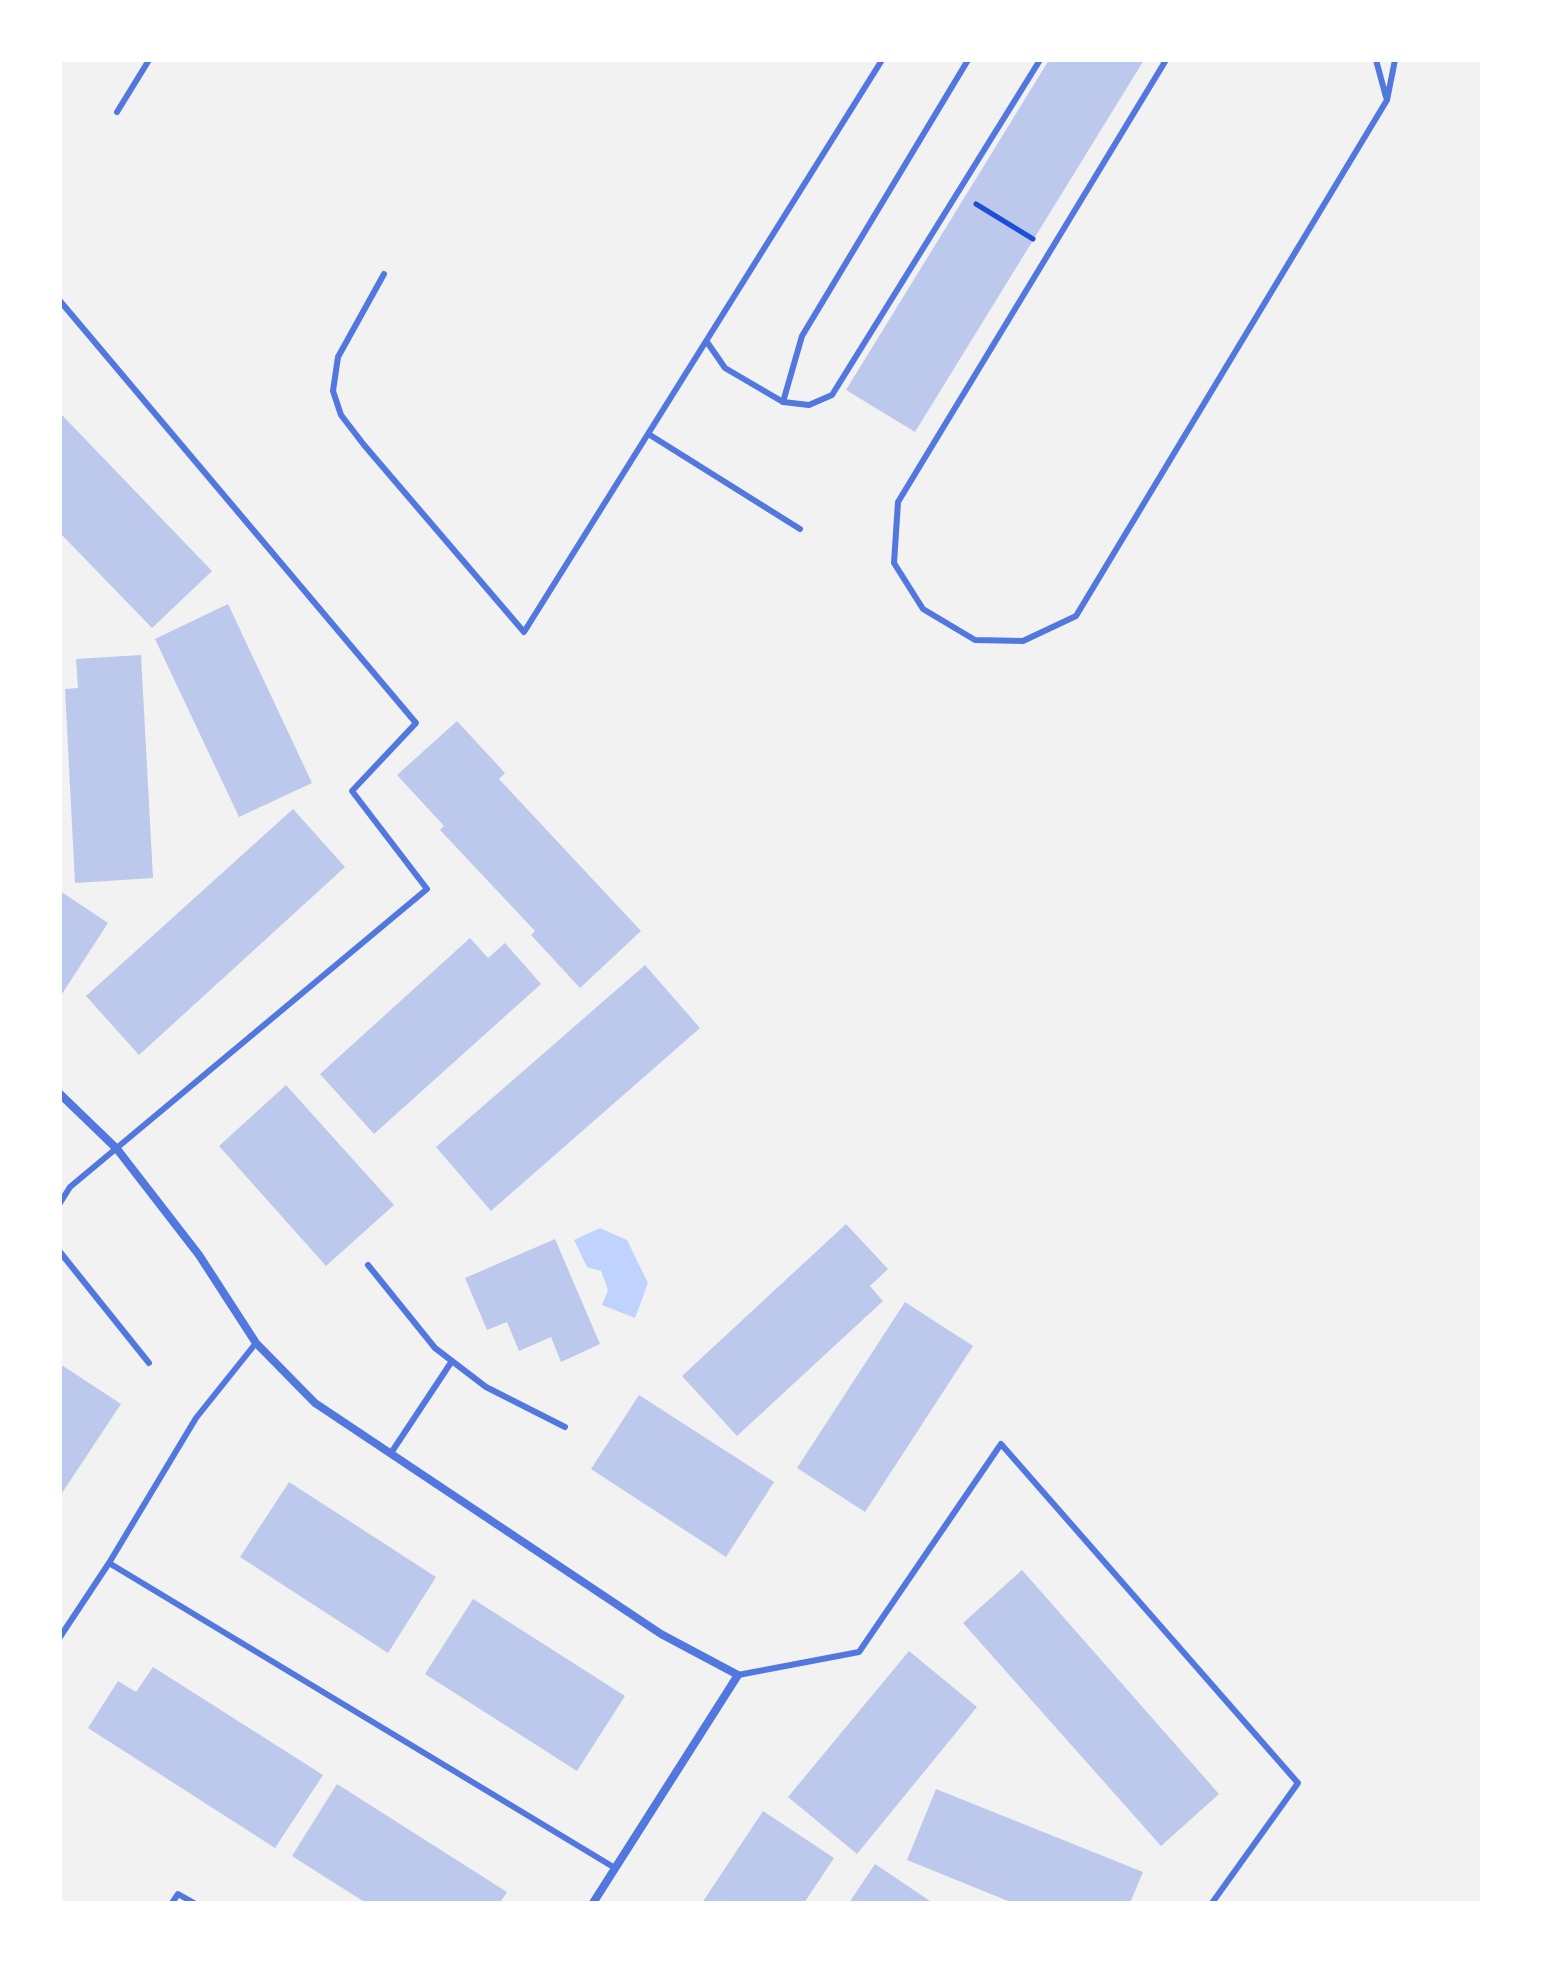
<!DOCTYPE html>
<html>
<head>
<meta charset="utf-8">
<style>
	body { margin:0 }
	#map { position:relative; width:1542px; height:1963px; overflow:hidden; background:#f2f2f2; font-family:"Open Sans",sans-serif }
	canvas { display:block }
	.frame { position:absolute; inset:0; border:62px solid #fff; pointer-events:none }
</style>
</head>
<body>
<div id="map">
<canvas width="1542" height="1963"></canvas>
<div class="frame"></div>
</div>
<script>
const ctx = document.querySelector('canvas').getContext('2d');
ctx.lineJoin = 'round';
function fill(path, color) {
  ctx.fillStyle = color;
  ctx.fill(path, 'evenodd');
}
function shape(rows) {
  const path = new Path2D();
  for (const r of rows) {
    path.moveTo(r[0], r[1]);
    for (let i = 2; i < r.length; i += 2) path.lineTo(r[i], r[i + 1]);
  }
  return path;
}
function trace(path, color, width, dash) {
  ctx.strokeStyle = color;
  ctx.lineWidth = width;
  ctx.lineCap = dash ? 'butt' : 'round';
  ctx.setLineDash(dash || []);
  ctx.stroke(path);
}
fill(shape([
	[600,1228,627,1240,648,1283,635,1318,602,1305,608,1290,601,1271,587,1267,574,1240]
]), '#bfd3fe');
fill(shape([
	[1049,60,1144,60,915,432,846,390],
	[60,413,212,571,152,628,60,533],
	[228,604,312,783,239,817,155,639],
	[141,655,153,878,75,883,65,689,78,688,76,659],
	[457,721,505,773,499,779,641,931,580,988,531,935,535,931,440,830,444,826,397,775],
	[293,809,345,867,139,1055,86,996],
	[60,891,108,923,60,997],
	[470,938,488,958,505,943,541,984,374,1134,320,1074],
	[645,965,700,1028,491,1211,436,1147],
	[286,1085,394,1205,326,1266,219,1146],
	[846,1224,888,1269,870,1286,883,1301,737,1436,682,1376],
	[555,1239,600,1344,561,1362,551,1337,519,1351,507,1322,487,1330,465,1278],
	[905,1302,973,1346,865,1512,797,1468],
	[60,1364,121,1404,60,1496],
	[639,1395,774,1482,726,1557,591,1469],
	[289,1482,436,1577,388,1653,240,1557],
	[1022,1570,1219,1794,1161,1846,963,1623],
	[473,1599,625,1696,577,1771,425,1674],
	[909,1651,977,1707,857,1854,788,1797],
	[153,1667,323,1775,275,1848,88,1728,118,1681,136,1692],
	[337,1784,507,1892,500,1903,366,1903,292,1856],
	[936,1789,1143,1872,1130,1903,1013,1903,907,1860],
	[763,1811,834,1858,804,1903,702,1903],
	[875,1864,933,1903,849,1903]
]), '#bdc9ec');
trace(shape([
	[976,204,1033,239]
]), '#1d4ed8', 5);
trace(shape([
	[1166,60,898,502,894,563,923,609,975,640,1023,641,1076,616,1387,100,1395,60],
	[1376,60,1386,97],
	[117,112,149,60],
	[384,274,338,357,333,391,341,415,364,445,524,632,882,60],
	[60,301,416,723,352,791,427,889,70,1187,60,1203],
	[707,342,725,368,783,402,809,405,832,395,1040,60],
	[783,402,802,336,968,60],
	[650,435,800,529],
	[60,1252,149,1363],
	[368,1265,435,1348,486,1387,565,1427],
	[391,1453,452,1361],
	[109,1563,615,1868],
	[60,1637,109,1563,196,1418,256,1343],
	[738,1675,859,1652,1001,1444,1298,1783,1212,1903],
	[172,1903,178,1894,194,1903]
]), '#5277de', 6);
trace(shape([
	[60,1094,117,1149,199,1255,256,1343,315,1403,661,1634,738,1675,593,1903]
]), '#5277de', 8);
</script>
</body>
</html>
